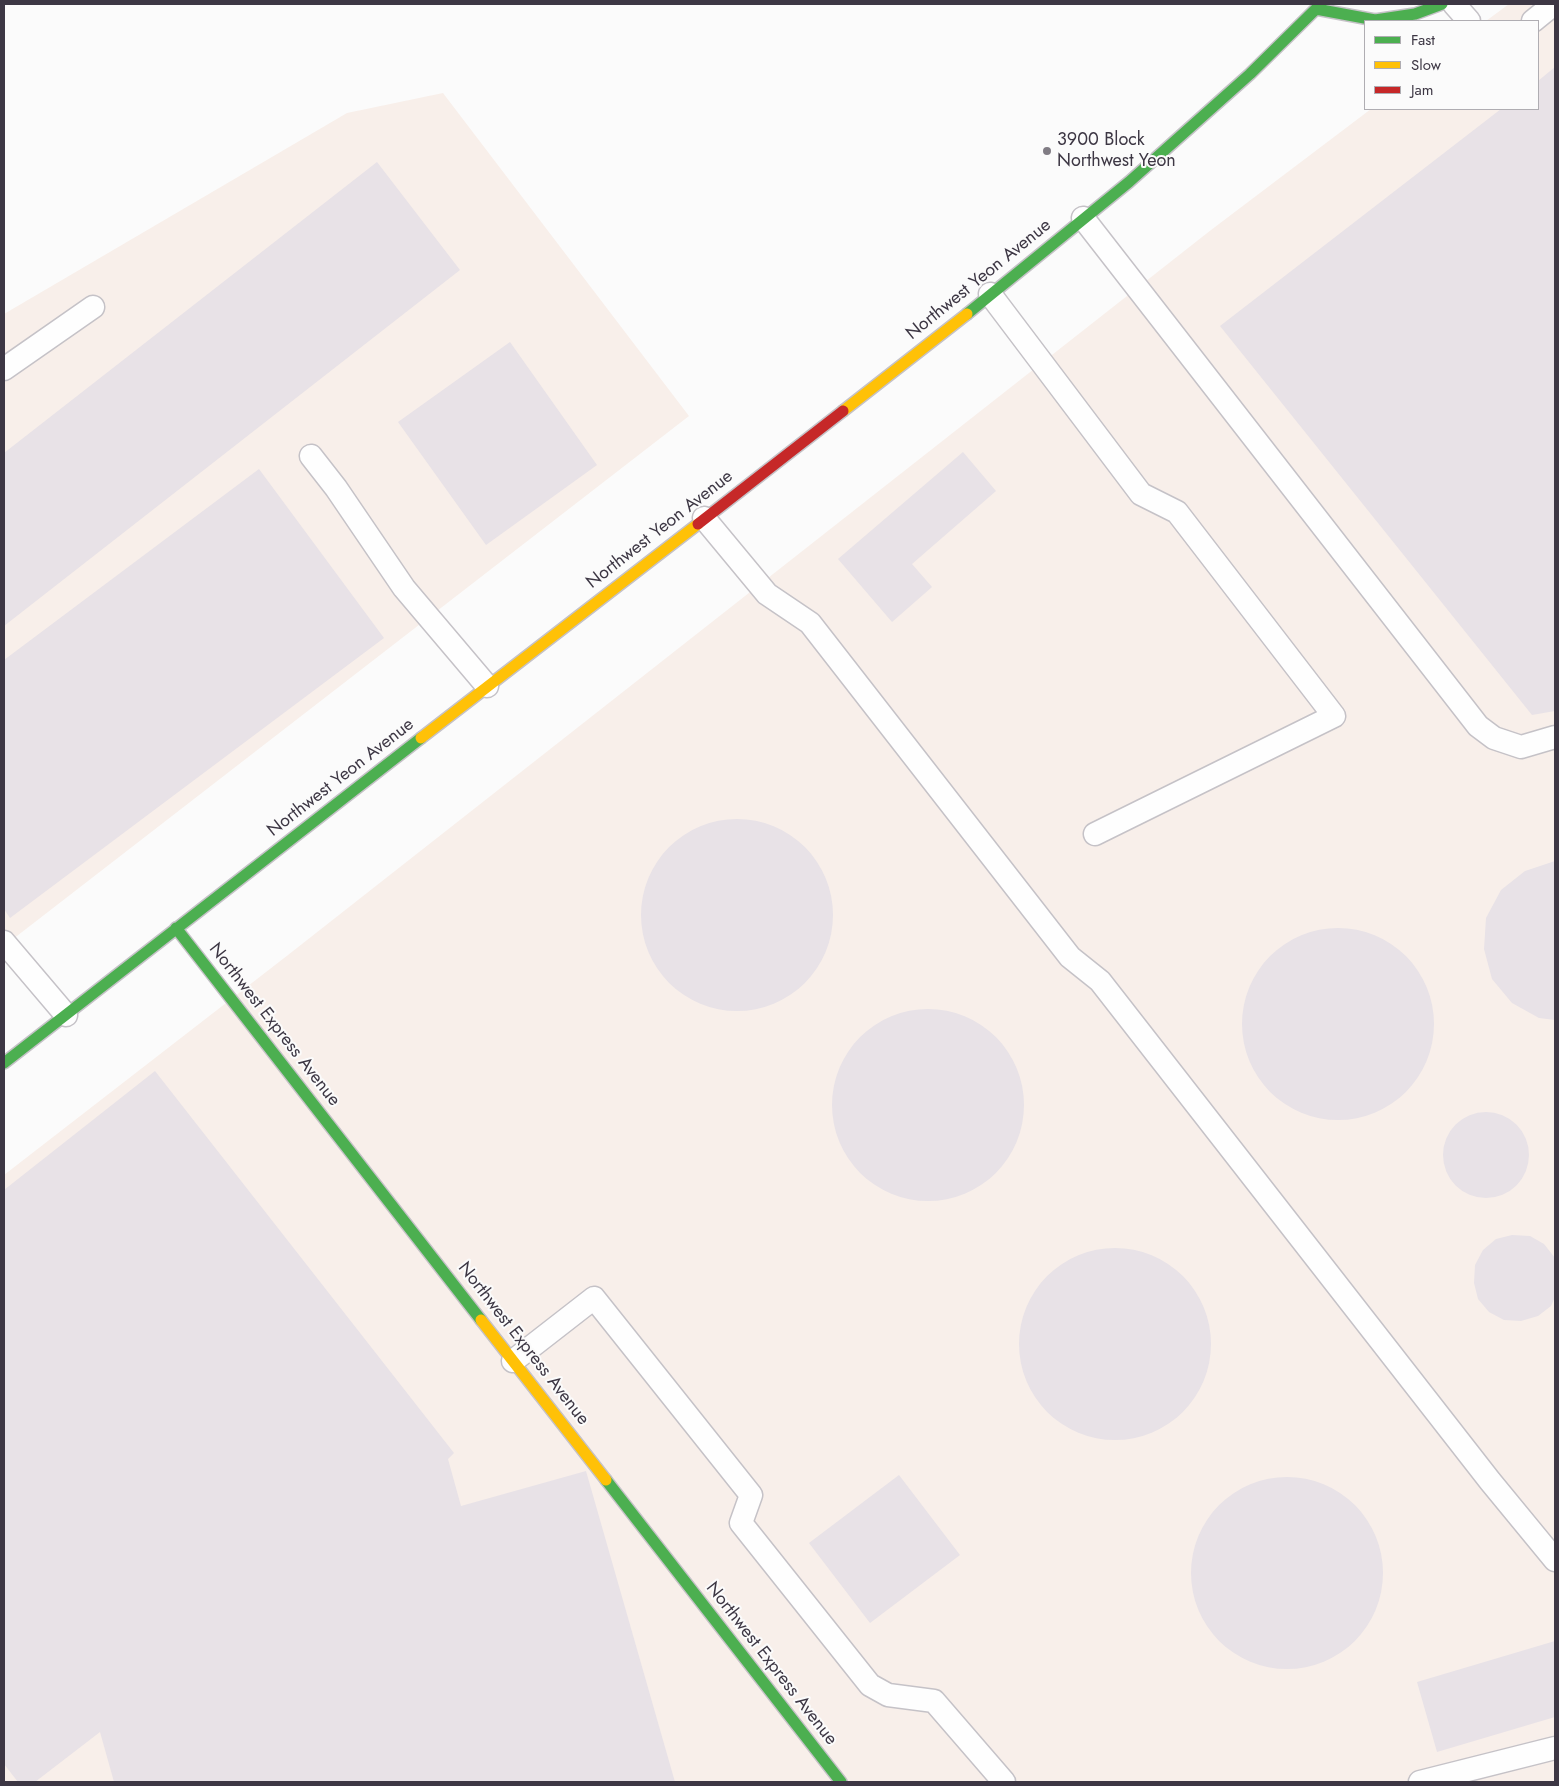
<!DOCTYPE html>
<html>
<head>
<meta charset="utf-8">
<style>
	body { margin:0 }
	#map { position:relative; width:1559px; height:1786px; overflow:hidden; background:#fbfbfb; font-family:Jost,sans-serif }
	canvas { display:block }
	.frame { position:absolute; inset:0; border:5px solid #3d3744; pointer-events:none }
	.legend { position:absolute; left:1364px; top:20px; width:175px; height:90px; box-sizing:border-box; background:#fbfbfb; border:1px solid #afadb2; margin:0; padding:6px 9px; list-style:none; font-size:15px; color:#3d3744 }
	.legend li { display:flex; align-items:center; gap:10px; height:25px }
	.legend b { width:25px; border:1px solid #afadb2 }
</style>
</head>
<body>
<div id="map">
<canvas width="1559" height="1786"></canvas>
<div class="frame"></div>
<ul class="legend">
<li><b style="height:6px;background:#4caf50"></b>Fast</li>
<li><b style="height:6px;background:#ffc107"></b>Slow</li>
<li><b style="height:6px;background:#c62828"></b>Jam</li>
</ul>
</div>
<script>
const ctx = document.querySelector('canvas').getContext('2d');
ctx.lineJoin = 'round';
function fill(path, color) {
  ctx.fillStyle = color;
  ctx.fill(path, 'evenodd');
}
function shape(rows) {
  const path = new Path2D();
  for (const r of rows) {
    if (r.length === 3) {
      path.moveTo(r[0] + r[2], r[1]);
      path.arc(r[0], r[1], r[2], 0, 2 * Math.PI);
      continue;
    }
    path.moveTo(r[0], r[1]);
    for (let i = 2; i < r.length; i += 2) path.lineTo(r[i], r[i + 1]);
  }
  return path;
}
function trace(path, color, width, dash) {
  ctx.strokeStyle = color;
  ctx.lineWidth = width;
  ctx.lineCap = dash ? 'butt' : 'round';
  ctx.setLineDash(dash || []);
  ctx.stroke(path);
}
function drawText(font, color, halo, rows, align = 'center') {
  ctx.font = font + ' Jost,sans-serif';
  ctx.lineWidth = 4;
  ctx.setLineDash([]);
  ctx.textBaseline = 'middle';
  ctx.strokeStyle = halo;
  ctx.fillStyle = color;
  for (const [text, x, y, turn = 0] of rows) {
    ctx.save();
    ctx.translate(x, y);
    ctx.rotate((+turn || 0) * Math.PI / 180);
    ctx.textAlign = isNaN(turn) ? turn : align;
    if (halo) ctx.strokeText(text, 0, 0);
    ctx.fillText(text, 0, 0);
    ctx.restore();
  }
}
fill(shape([
	[1509,4,1555,4,1555,1782,4,1782,4,1175,288,955,1211,230,1371,109,1538,109,1538,21,1486,21],
	[443,93,689,416,4,946,4,314,347,113]
]), '#f8efea');
fill(shape([
	[1555,67,1555,711,1532,715,1220,326,1501,109,1538,109,1538,81],
	[377,162,460,270,4,626,4,453],
	[510,342,597,465,486,545,398,422],
	[963,452,996,491,912,564,932,587,892,622,838,559],
	[259,469,384,638,10,918,4,909,4,660],
	[737,915,96],
	[1555,861,1555,1020,1539,1018,1512,1003,1492,979,1484,949,1486,918,1501,890,1525,871],
	[1338,1024,96],
	[928,1105,96],
	[155,1071,454,1453,448,1459,461,1506,586,1471,675,1782,114,1782,100,1732,35,1782,18,1782,4,1764,4,1190],
	[1486,1155,43],
	[1512,1235,1530,1236,1544,1244,1555,1258,1555,1297,1551,1306,1538,1316,1521,1321,1504,1320,1489,1312,1478,1299,1474,1283,1475,1265,1483,1250,1496,1239],
	[1115,1344,96],
	[899,1475,960,1555,870,1623,809,1543],
	[1287,1573,96],
	[1555,1641,1555,1717,1437,1752,1417,1682]
]), '#e8e2e7');
const lane = shape([
	[1454,4,1469,21],
	[1533,21,1554,4],
	[1083,218,1478,726,1494,738,1521,747,1555,737],
	[990,294,1141,494,1177,512,1334,716,1095,834],
	[4,369,93,307],
	[311,456,336,488,404,588,487,686],
	[704,518,767,594,810,623,1070,957,1100,981,1490,1481,1555,1560],
	[4,942,66,1015],
	[513,1361,594,1298,751,1495,741,1523,870,1685,888,1695,934,1701,1004,1782],
	[1420,1782,1555,1748]
]);
const fast = shape([
	[1316,9,1375,20,1415,14,1442,4],
	[967,314,1129,182,1250,74,1321,4],
	[176,928,481,1320],
	[4,1063,421,738],
	[606,1480,841,1782]
]);
const slow = shape([
	[843,411,967,314],
	[421,738,698,524],
	[481,1320,606,1480]
]);
const jam = shape([
	[698,524,843,411]
]);
trace(lane, '#c5c2c7', 25);
trace(fast, '#c5c2c7', 14);
trace(slow, '#c5c2c7', 14);
trace(jam, '#c5c2c7', 14);
trace(lane, '#fefefe', 22);
trace(fast, '#4caf50', 11);
trace(slow, '#ffc107', 11);
trace(jam, '#c62828', 11);
for (const [x, y, r, color] of [
	[1047,151,5,"#807c84"]
]) {
  const dot = new Path2D();
  dot.arc(x, y, r, 0, 2 * Math.PI);
  ctx.fillStyle = color;
  ctx.fill(dot);
  trace(dot, '#fbfbfb', 2);
}
drawText('18px', '#3d3744', '#fbfbfb', [
	["3900 Block",1057,141],
	["Northwest Yeon",1057,162]
], 'left');
drawText('18px', '#3d3744', '#fbfbfb', [
	["Northwest Yeon Avenue",979,280,-39],
	["Northwest Yeon Avenue",660,530,-38],
	["Northwest Yeon Avenue",341,778,-38],
	["Northwest Express Avenue",274,1025,52],
	["Northwest Express Avenue",523,1344,52],
	["Northwest Express Avenue",771,1664,52]
]);
</script>
</body>
</html>
